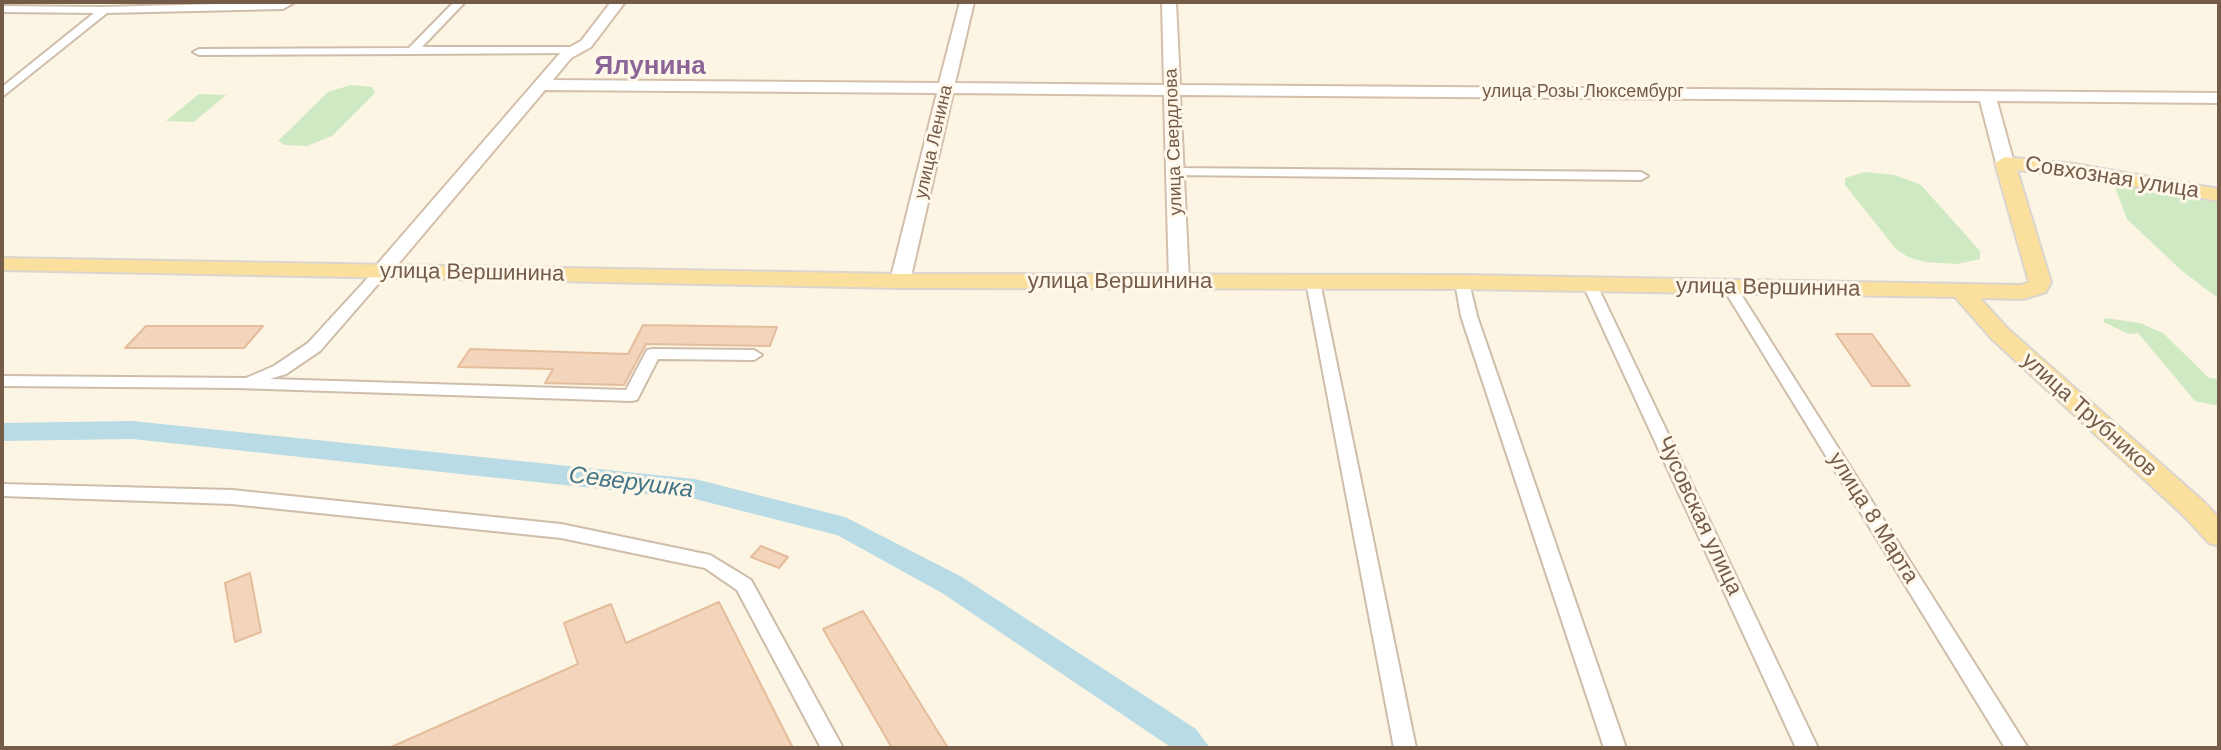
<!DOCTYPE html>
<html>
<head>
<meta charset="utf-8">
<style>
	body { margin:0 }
	#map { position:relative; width:2221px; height:750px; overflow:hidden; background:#fcf5e4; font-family:Helvetica,sans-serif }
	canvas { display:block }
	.frame { position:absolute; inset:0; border:4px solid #755c49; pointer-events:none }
</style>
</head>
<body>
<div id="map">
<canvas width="2221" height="750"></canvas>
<div class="frame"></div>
</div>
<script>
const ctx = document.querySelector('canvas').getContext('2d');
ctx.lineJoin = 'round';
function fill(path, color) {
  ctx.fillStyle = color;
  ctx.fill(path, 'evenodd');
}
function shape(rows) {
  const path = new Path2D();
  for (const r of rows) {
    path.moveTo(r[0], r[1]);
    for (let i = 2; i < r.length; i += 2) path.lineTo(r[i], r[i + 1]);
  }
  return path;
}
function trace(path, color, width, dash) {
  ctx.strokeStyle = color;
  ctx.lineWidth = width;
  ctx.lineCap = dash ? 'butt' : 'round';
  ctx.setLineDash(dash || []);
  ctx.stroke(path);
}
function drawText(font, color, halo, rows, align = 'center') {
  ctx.font = font + ' Helvetica,sans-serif';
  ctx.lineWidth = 6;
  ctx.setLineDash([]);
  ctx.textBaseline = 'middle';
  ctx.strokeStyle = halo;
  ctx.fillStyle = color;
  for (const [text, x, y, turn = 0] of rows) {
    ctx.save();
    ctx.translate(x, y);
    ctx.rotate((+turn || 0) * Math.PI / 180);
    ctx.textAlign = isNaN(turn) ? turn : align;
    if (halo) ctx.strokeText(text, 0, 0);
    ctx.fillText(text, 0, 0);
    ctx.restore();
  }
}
fill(shape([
	[351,85,372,87,375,93,332,136,307,146,285,145,278,141,328,92],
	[199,94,226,95,194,122,166,121],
	[1865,172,1895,175,1921,185,1980,251,1980,259,1957,264,1925,262,1908,257,1896,249,1845,185,1845,178],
	[2113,182,2219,202,2219,299,2181,270,2127,219],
	[2105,318,2140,323,2163,333,2209,378,2219,379,2219,406,2195,401,2138,333,2129,334,2103,322]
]), '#cfeac2');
fill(shape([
	[132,421,695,479,845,517,962,577,1196,729,1210,748,1172,748,942,593,837,535,695,499,132,439,2,441,2,423,132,421]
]), '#b8dbe6');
const building = shape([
	[643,325,777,327,770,346,646,344,624,385,545,383,553,369,458,367,470,349,628,354,643,325],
	[146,326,263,326,244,348,125,348,146,326],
	[1836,334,1872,334,1910,386,1872,386,1836,334],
	[761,546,788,557,779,568,751,557,761,546],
	[250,573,261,632,235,642,225,583,250,573],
	[719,602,793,748,389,748,578,664,564,623,611,604,626,643,719,602],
	[863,611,948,748,892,748,823,629,863,611]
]);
fill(building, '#f2d5bb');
trace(building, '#e4bd9c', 2);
const street = shape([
	[295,2,283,9,107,13,2,97,2,87,94,13,2,12,2,6,102,7,295,2],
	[454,2,465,2,422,47,575,47,581,50,575,53,412,54,199,55,193,52,199,49,409,48,454,2],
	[1175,168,1641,172,1648,176,1641,180,1170,175,1170,169,1175,168],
	[381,268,388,272,386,275,320,351,286,374,270,379,626,390,647,350,653,349,754,350,762,355,754,360,658,359,637,400,631,401,237,388,2,386,2,376,246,378,274,366,308,343,376,269,381,268],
	[1313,278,1320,282,1416,748,1394,748,1306,282,1313,278],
	[1462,278,1469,282,1477,316,1626,748,1604,748,1461,316,1455,282,1462,278],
	[1590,281,1597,285,1818,748,1796,748,1583,285,1590,281],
	[1730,284,1737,288,2028,748,2005,748,1723,288,1730,284],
	[2,484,232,490,561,524,710,555,751,580,843,748,821,748,737,590,705,568,561,538,232,504,2,496,2,484]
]);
const secondary = shape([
	[611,2,625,2,591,47,571,58,553,80,939,83,960,2,974,2,955,83,1164,85,1162,2,1176,2,1180,85,2219,93,2219,103,1997,101,2014,163,2005,168,1996,163,1980,101,1180,95,1189,281,1179,287,1169,281,1164,95,953,93,910,281,900,287,890,281,937,93,545,90,388,276,374,276,371,272,374,268,561,52,581,41,611,2]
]);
const primary = shape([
	[2005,157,2074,164,2219,189,2219,201,2074,176,2017,170,2051,282,2046,292,2023,299,1980,298,2008,329,2204,502,2219,518,2219,546,2209,543,2184,516,1992,339,1955,297,1462,289,900,288,2,270,2,258,900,274,1462,275,2021,285,2029,282,1995,163,2005,157]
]);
trace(street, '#cebdaa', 4);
trace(secondary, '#d3bfaa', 4);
trace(primary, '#dbd5d0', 4);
fill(street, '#fff');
fill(secondary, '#fff');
fill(primary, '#fbdf9c');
drawText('18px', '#755c49', '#fff8ea', [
	["улица Розы Люксембург",1583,92],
	["улица Ленина",934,142,-77],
	["улица Свердлова",1174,142,-92]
]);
drawText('22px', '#755c49', '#fff8ea', [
	["Совхозная улица",2112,178,9],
	["улица Вершинина",472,273,1],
	["улица Вершинина",1120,282],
	["улица Вершинина",1768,288,1],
	["улица Трубников",2089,415,42],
	["Чусовская улица",1699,516,65],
	["улица 8 Марта",1873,518,58]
]);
drawText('italic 24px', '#437788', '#fff8ea', [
	["Северушка",631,483,7]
]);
drawText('bold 26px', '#8b6598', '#fff8ea', [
	["Ялунина",650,67]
]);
</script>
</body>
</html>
